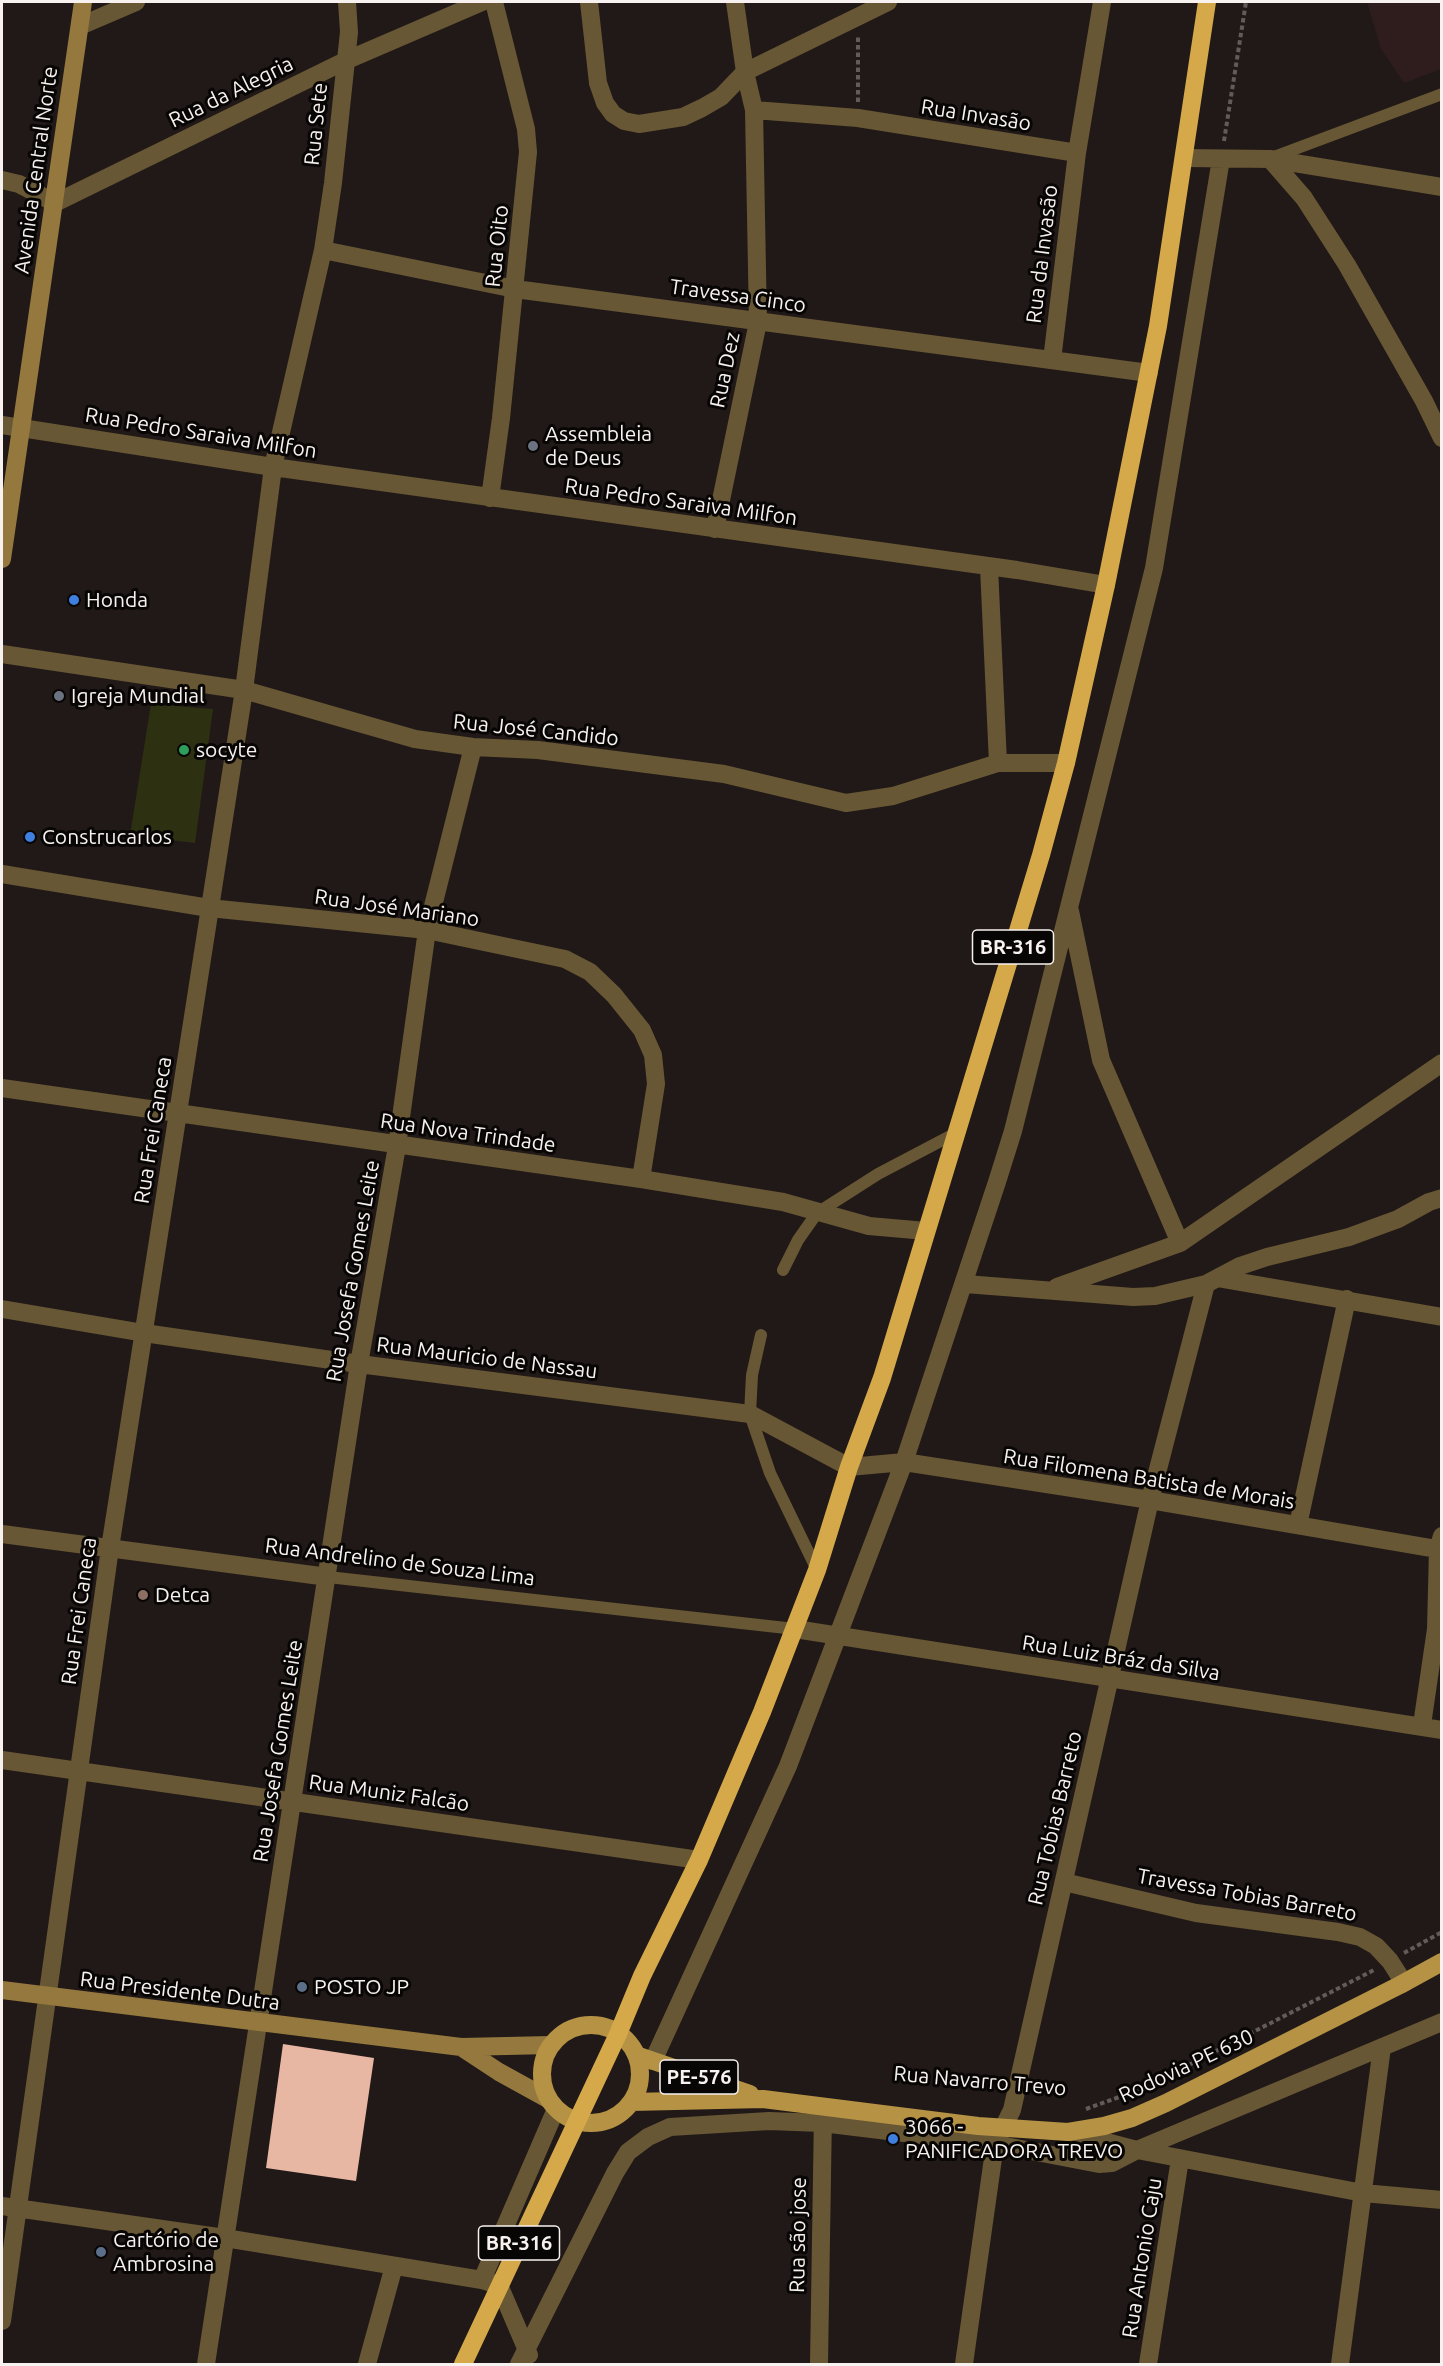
<!DOCTYPE html>
<html>
<head>
<meta charset="utf-8">
<style>
	body { margin:0 }
	#map { position:relative; width:1443px; height:2366px; overflow:hidden; background:#201917; font-family:Ubuntu,sans-serif }
	canvas { display:block }
	.frame { position:absolute; inset:0; border:3px solid #f7f2ef; pointer-events:none }
</style>
</head>
<body>
<div id="map">
<canvas width="1443" height="2366"></canvas>
<div class="frame"></div>
</div>
<script>
const ctx = document.querySelector('canvas').getContext('2d');
ctx.lineJoin = 'round';
function fill(path, color) {
  ctx.fillStyle = color;
  ctx.fill(path, 'evenodd');
}
function shape(rows) {
  const path = new Path2D();
  for (const r of rows) {
    if (r.length === 3) {
      path.moveTo(r[0] + r[2], r[1]);
      path.arc(r[0], r[1], r[2], 0, 2 * Math.PI);
      continue;
    }
    path.moveTo(r[0], r[1]);
    for (let i = 2; i < r.length; i += 2) path.lineTo(r[i], r[i + 1]);
  }
  return path;
}
function trace(path, color, width, dash) {
  ctx.strokeStyle = color;
  ctx.lineWidth = width;
  ctx.lineCap = dash ? 'butt' : 'round';
  ctx.setLineDash(dash || []);
  ctx.stroke(path);
}
function drawText(font, color, halo, rows, align = 'center') {
  ctx.font = font + ' Ubuntu,sans-serif';
  ctx.lineWidth = 6;
  ctx.setLineDash([]);
  ctx.textBaseline = 'middle';
  ctx.strokeStyle = halo;
  ctx.fillStyle = color;
  for (const [text, x, y, turn = 0] of rows) {
    ctx.save();
    ctx.translate(x, y);
    ctx.rotate((+turn || 0) * Math.PI / 180);
    ctx.textAlign = isNaN(turn) ? turn : align;
    if (halo) ctx.strokeText(text, 0, 0);
    ctx.fillText(text, 0, 0);
    ctx.restore();
  }
}
fill(shape([
	[1367,2,1441,2,1441,69,1404,83,1381,49]
]), '#2f1c1d');
fill(shape([
	[151,704,213,709,195,843,130,835]
]), '#2e3012');
fill(shape([
	[283,2044,374,2058,356,2181,266,2168]
]), '#e8b7a3');
trace(shape([
	[858,102,858,35],
	[1224,141,1246,2],
	[1404,1953,1442,1932],
	[1086,2109,1144,2088,1374,1970]
]), '#625b59', 4, [4.5, 3]);
trace(shape([
	[1271,158,1442,94],
	[783,1270,798,1240,817,1213,878,1174,956,1133],
	[761,1335,752,1375,750,1414,770,1473,817,1570],
	[328,1577,795,1629]
]), '#685734', 12);
trace(shape([
	[589,2,598,83,605,103,613,114,624,121,639,124,683,117,702,108,721,97,745,72,735,2],
	[888,2,745,72,754,110,858,118,1077,153,1102,2],
	[80,26,136,2],
	[1185,158,1270,159,1442,187],
	[1270,159,1304,198,1347,265,1424,401,1442,438],
	[2,180,19,184,55,203,345,61,482,2],
	[323,250,515,289,1149,373],
	[1052,360,1077,153],
	[2,425,273,467,1017,570,1106,585],
	[490,498,501,418,528,152,526,129,494,2],
	[715,529,758,322,754,110],
	[989,567,998,763],
	[2,654,244,690,415,739,473,747,538,750,724,774,846,803,893,796,998,763,1066,763],
	[2,874,209,908,427,930,565,959,590,972,614,995,642,1030,653,1055,656,1084,641,1179],
	[1070,911,1101,1060,1180,1243],
	[2,1088,641,1179,783,1202,869,1226,926,1231],
	[1217,1278,1442,1317],
	[965,1284,1133,1297,1155,1296,1206,1284,1240,1266,1267,1257,1349,1237,1398,1219,1429,1202,1442,1198],
	[1057,1287,1180,1243,1442,1063],
	[2,1309,144,1333,359,1364,750,1414,849,1467,904,1462,1150,1500,1442,1550],
	[1298,1525,1347,1299],
	[2,1534,328,1577],
	[795,1629,1442,1730],
	[1436,1629,1438,1549,1442,1536],
	[1422,1725,1436,1629,1442,1625],
	[2,1760,699,1860],
	[1064,1882,1196,1913,1338,1932,1360,1937,1376,1946,1390,1961,1404,1983],
	[653,2061,788,1766,904,1462,997,1182,1013,1131,1154,568,1221,159],
	[1068,2132,1137,2150,1363,2193,1442,2200],
	[2,2206,225,2238,482,2280,499,2285,529,2355],
	[482,2280,556,2109],
	[2,2321,110,1548,244,690,273,467,323,250,333,183,349,32,347,2],
	[206,2364,359,1364,397,1146,427,930,473,747],
	[367,2364,394,2266],
	[519,2364,615,2173,628,2152,648,2137,670,2127,769,2121,822,2123,995,2144,1099,2164,1112,2163,1137,2150,1442,2022],
	[819,2364,823,2113],
	[964,2364,995,2144,1012,2110,1150,1500,1206,1284],
	[1148,2364,1180,2159],
	[1340,2364,1382,2047]
]), '#685734', 18);
trace(shape([
	[2,559,83,2],
	[2,1990,461,2047,551,2045],
	[461,2047,499,2072,548,2099]
]), '#94783e', 18);
trace(shape([
	[591,2074,49],
	[636,2055,750,2094],
	[631,2102,763,2099,978,2126,1068,2132,1104,2126,1132,2118,1166,2103,1400,1985,1442,1962]
]), '#b69245', 18);
trace(shape([
	[463,2364,618,2034,642,1976,699,1860,762,1712,817,1570,849,1467,882,1378,1041,855,1066,763,1106,585,1158,326,1207,2]
]), '#d5a94a', 18);
for (const [x, y, r, color] of [
	[533,446,6,"#6b7280"],
	[74,600,6,"#3f7fe0"],
	[59,696,6,"#6b7280"],
	[184,750,6,"#2e9e5b"],
	[30,837,6,"#3f7fe0"],
	[143,1595,6,"#8d6e63"],
	[302,1987,6,"#5c6f8a"],
	[893,2139,6,"#3f7fe0"],
	[101,2252,6,"#5c6f8a"]
]) {
  const dot = new Path2D();
  dot.arc(x, y, r, 0, 2 * Math.PI);
  ctx.fillStyle = color;
  ctx.fill(dot);
  trace(dot, '#080605', 2);
}
for (const [x, y, w] of [
	[1013,947,81],
	[699,2077,78],
	[519,2243,81]
]) {
  const box = new Path2D();
  box.roundRect(x - w / 2, y - 17, w, 34, 4.5);
  ctx.fillStyle = '#080605';
  ctx.fill(box);
  trace(box, '#f7f2ef', 1.5);
}
drawText('bold 20px', '#f7f2ef', null, [
	["BR-316",1013,947],
	["PE-576",699,2077],
	["BR-316",519,2243]
]);
drawText('21px', '#f7f2ef', '#080605', [
	["Rua da Alegria",231,92,-26],
	["Rua Invasão",976,115,9],
	["Rua Sete",316,124,-84],
	["Avenida Central Norte",36,170,-82],
	["Rua Oito",497,246,-84],
	["Rua da Invasão",1042,254,-83],
	["Travessa Cinco",738,296,8],
	["Rua Dez",725,370,-78],
	["Rua Pedro Saraiva Milfon",201,433,9],
	["Rua Pedro Saraiva Milfon",681,502,8],
	["Rua José Candido",536,730,6],
	["Rua José Mariano",397,908,8],
	["Rua Frei Caneca",153,1130,-81],
	["Rua Nova Trindade",468,1133,8],
	["Rua Josefa Gomes Leite",353,1271,-80],
	["Rua Mauricio de Nassau",487,1358,7],
	["Rua Filomena Batista de Morais",1149,1479,9],
	["Rua Andrelino de Souza Lima",400,1562,7],
	["Rua Frei Caneca",79,1611,-82],
	["Rua Luiz Bráz da Silva",1121,1658,9],
	["Rua Josefa Gomes Leite",278,1751,-81],
	["Rua Muniz Falcão",389,1793,8],
	["Rua Tobias Barreto",1055,1818,-77],
	["Travessa Tobias Barreto",1247,1895,10],
	["Rua Presidente Dutra",180,1991,7],
	["Rodovia PE 630",1186,2066,-25],
	["Rua Navarro Trevo",980,2081,5],
	["Rua são jose",798,2235,-89],
	["Rua Antonio Caju",1142,2258,-81]
]);
drawText('21px', '#f7f2ef', '#080605', [
	["Assembleia",545,434],
	["de Deus",545,458],
	["Honda",86,600],
	["Igreja Mundial",71,696],
	["socyte",196,750],
	["Construcarlos",42,837],
	["Detca",155,1595],
	["POSTO JP",314,1987],
	["3066 -",905,2127],
	["PANIFICADORA TREVO",905,2151],
	["Cartório de",113,2240],
	["Ambrosina",113,2264]
], 'left');
</script>
</body>
</html>
